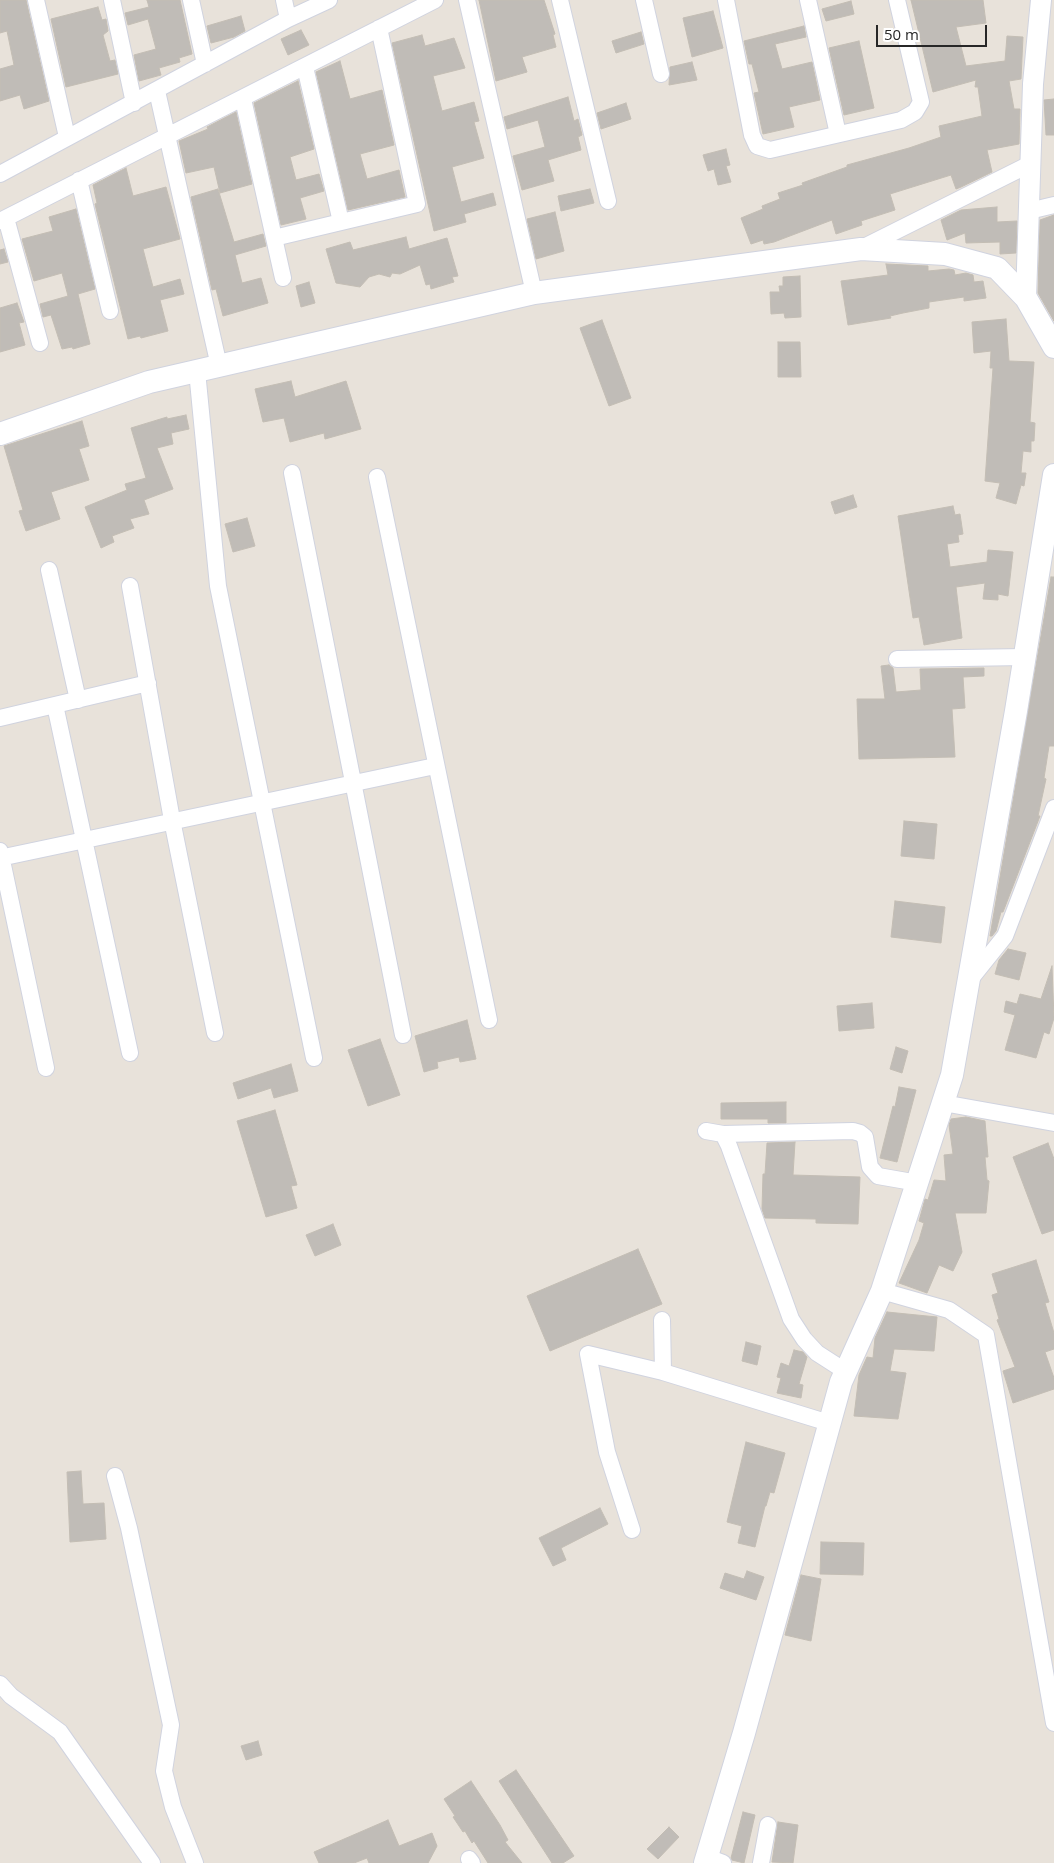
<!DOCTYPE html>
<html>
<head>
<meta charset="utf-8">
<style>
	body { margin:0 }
	#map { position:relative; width:1054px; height:1863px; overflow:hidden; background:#e8e2da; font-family:"Open Sans",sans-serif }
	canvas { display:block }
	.scale { position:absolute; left:876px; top:25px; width:111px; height:22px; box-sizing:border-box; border:2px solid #272727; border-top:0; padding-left:6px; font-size:15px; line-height:18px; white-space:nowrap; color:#272727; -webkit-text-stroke:4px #fff; paint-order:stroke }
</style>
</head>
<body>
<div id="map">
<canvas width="1054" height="1863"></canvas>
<div class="scale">50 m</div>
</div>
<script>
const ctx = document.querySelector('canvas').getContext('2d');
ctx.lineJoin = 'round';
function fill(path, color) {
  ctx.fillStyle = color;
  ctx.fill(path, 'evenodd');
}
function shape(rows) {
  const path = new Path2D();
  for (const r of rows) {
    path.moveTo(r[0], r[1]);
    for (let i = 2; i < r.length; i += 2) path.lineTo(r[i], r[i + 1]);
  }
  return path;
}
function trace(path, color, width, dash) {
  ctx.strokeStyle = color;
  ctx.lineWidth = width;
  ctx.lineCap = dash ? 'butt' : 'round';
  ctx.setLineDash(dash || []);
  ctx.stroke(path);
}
const building = shape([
	[0,0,26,0,49,101,24,109,20,95,0,101,0,69,14,65,7,31,0,33,0,0],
	[147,0,180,0,192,54,179,58,180,62,159,68,161,75,139,81,134,55,156,49,148,19,128,25,125,13,149,7,147,0],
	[479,0,544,0,555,34,553,35,556,47,522,57,527,72,496,81,479,0],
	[911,0,983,0,986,23,956,27,966,66,1005,61,1007,36,1023,37,1021,79,1009,81,1014,109,1020,109,1019,144,987,150,992,172,961,187,956,189,951,175,890,194,895,210,861,221,862,225,836,234,832,220,774,242,764,244,763,240,751,244,741,218,763,209,762,206,780,199,778,193,803,185,802,183,847,167,847,165,909,148,941,137,939,126,982,116,978,87,975,87,976,80,933,92,911,0],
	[851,1,854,14,826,21,822,9,851,1],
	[98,7,102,20,106,19,108,31,103,35,110,61,115,60,118,74,66,87,51,19,98,7],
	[713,11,723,48,692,57,683,18,713,11],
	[241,16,245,31,234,37,211,43,207,26,241,16],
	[804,26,806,37,775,44,782,69,812,62,820,100,789,107,794,127,763,134,754,93,759,92,752,64,749,64,744,41,804,26],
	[301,30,309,45,288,55,281,39,301,30],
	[641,32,644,44,616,53,612,41,641,32],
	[422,35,425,46,454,38,465,68,433,76,442,111,474,102,479,121,474,122,484,158,452,167,461,202,493,193,496,205,464,214,466,222,434,231,392,43,422,35],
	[859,41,874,108,844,115,829,48,859,41],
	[340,61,350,99,382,90,394,145,360,154,367,179,399,170,405,197,348,210,316,72,340,61],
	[692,62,697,80,669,85,670,67,692,62],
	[298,81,314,149,290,157,296,180,319,174,324,191,300,198,306,219,281,225,254,103,298,81],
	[568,97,574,121,578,119,582,135,578,137,581,150,548,160,554,181,522,190,513,156,545,147,538,120,507,129,504,117,568,97],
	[1054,99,1054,135,1046,135,1044,100,1054,99],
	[626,103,631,119,601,129,597,113,626,103],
	[236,112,252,184,220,193,214,167,186,173,179,141,208,129,207,127,236,112],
	[726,149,730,165,726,166,731,182,718,185,714,169,708,171,703,155,726,149],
	[126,168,133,196,166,187,180,239,143,249,153,287,180,279,184,294,160,300,168,331,141,338,140,336,128,339,95,204,97,203,93,185,126,168],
	[218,189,234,242,263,234,266,246,235,255,242,283,261,278,268,303,223,316,216,289,212,290,191,197,218,189],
	[590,189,594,203,561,211,558,196,590,189],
	[997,207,997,222,1017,221,1016,253,1000,254,1000,242,966,243,965,233,947,240,941,220,961,210,997,207],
	[76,209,95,289,78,294,90,344,73,349,72,347,62,349,51,315,43,317,40,304,68,296,62,273,34,281,22,239,53,231,49,217,76,209],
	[555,212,564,251,536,259,527,219,555,212],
	[1054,215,1054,321,1038,293,1040,220,1054,215],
	[406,237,409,249,447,238,458,276,452,277,454,282,431,289,430,284,426,285,420,265,400,274,392,273,390,277,379,274,369,277,360,287,336,283,326,249,350,242,353,250,406,237],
	[4,249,8,262,0,264,0,250,4,249],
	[886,264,928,266,928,271,949,269,954,270,955,275,966,273,973,275,974,282,983,281,986,298,964,301,964,297,929,302,929,308,903,313,890,316,891,318,848,325,841,281,888,275,886,264],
	[800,276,801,317,785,318,784,313,771,314,770,292,780,292,779,286,783,286,783,277,800,276],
	[309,282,315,303,301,307,296,286,309,282],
	[17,303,24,322,19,323,25,345,0,352,0,308,17,303],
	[1006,319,1009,361,1034,362,1030,422,1035,423,1034,441,1031,441,1031,452,1023,451,1021,473,1026,473,1024,486,1021,485,1016,504,996,498,1000,483,985,481,993,368,990,368,991,351,974,353,972,322,1006,319],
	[602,320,631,398,609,406,580,328,602,320],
	[778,342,800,342,801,377,778,377,778,342],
	[291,381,295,397,346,381,361,429,325,439,324,433,290,442,284,418,263,422,255,389,291,381],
	[186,415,189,429,171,433,173,444,157,448,173,489,144,500,149,514,130,519,134,528,112,536,114,542,101,548,85,507,127,490,125,484,146,478,131,428,167,417,167,419,186,415],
	[82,421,89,446,79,449,89,480,51,492,60,519,26,531,19,511,23,510,4,446,82,421],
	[853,495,857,507,835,514,831,502,853,495],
	[953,506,955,515,960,514,963,534,958,535,959,542,947,544,950,567,987,562,988,550,1013,552,1008,596,998,594,998,600,983,599,985,583,956,587,962,638,924,645,919,617,913,618,898,516,953,506],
	[247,518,255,546,233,552,225,524,247,518],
	[1051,577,1054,577,1054,746,1049,746,1044,778,1046,779,1038,816,1040,816,1003,912,1001,912,996,931,992,936,990,936,1051,577],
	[889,665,893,668,896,692,921,690,920,669,984,668,984,676,963,677,965,708,952,709,955,757,859,759,857,699,885,699,881,666,889,665],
	[904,821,937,824,934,859,901,856,904,821],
	[895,901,945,907,941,943,891,937,895,901],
	[1008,949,1026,953,1019,980,995,974,999,960,1008,949],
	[1052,966,1054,1018,1049,1034,1044,1032,1036,1058,1005,1050,1015,1015,1004,1012,1006,1001,1017,1004,1020,994,1041,999,1052,966],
	[872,1003,874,1028,839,1031,837,1006,872,1003],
	[467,1020,476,1059,460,1062,459,1057,437,1062,438,1068,424,1072,415,1036,467,1020],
	[380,1039,400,1095,368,1106,348,1050,380,1039],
	[896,1047,908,1051,902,1073,890,1069,896,1047],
	[291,1064,298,1091,274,1098,271,1088,238,1099,233,1083,291,1064],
	[899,1087,916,1090,897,1162,880,1158,893,1106,895,1107,899,1087],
	[786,1102,786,1123,768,1123,768,1119,721,1119,721,1103,786,1102],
	[275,1110,297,1185,291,1186,297,1208,266,1217,237,1121,275,1110],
	[966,1117,985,1121,988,1157,985,1157,987,1180,989,1181,986,1213,955,1213,962,1252,953,1271,939,1265,927,1293,899,1283,919,1240,924,1223,919,1221,925,1199,928,1200,934,1180,946,1181,944,1155,953,1154,949,1125,951,1119,966,1117],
	[795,1142,793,1175,860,1177,858,1224,816,1223,816,1219,765,1218,762,1209,763,1174,765,1174,767,1143,795,1142],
	[1048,1143,1054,1159,1054,1230,1042,1234,1013,1157,1048,1143],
	[333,1224,341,1245,315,1256,306,1235,333,1224],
	[638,1249,662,1304,550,1351,527,1296,638,1249],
	[1036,1260,1049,1302,1045,1303,1054,1333,1054,1349,1045,1352,1054,1378,1054,1389,1013,1403,1003,1371,1015,1367,997,1320,999,1319,992,1295,998,1293,992,1274,1036,1260],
	[887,1312,937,1317,934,1351,894,1349,890,1371,906,1373,898,1419,854,1416,859,1375,867,1357,873,1358,875,1338,887,1312],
	[746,1342,761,1346,757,1365,742,1361,746,1342],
	[794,1350,803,1352,807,1357,799,1384,803,1385,801,1398,777,1393,781,1378,777,1377,781,1363,789,1366,794,1350],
	[746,1442,785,1453,774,1493,770,1492,766,1506,765,1506,755,1547,738,1543,742,1526,727,1522,746,1442],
	[81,1471,83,1504,104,1503,106,1539,70,1542,67,1472,81,1471],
	[600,1508,608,1524,561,1548,566,1560,553,1566,539,1538,600,1508],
	[821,1542,864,1543,863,1575,820,1574,821,1542],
	[747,1571,764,1577,756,1600,720,1588,725,1573,744,1579,747,1571],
	[801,1575,821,1579,811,1641,785,1635,801,1575],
	[258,1741,262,1755,246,1760,241,1746,258,1741],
	[516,1770,574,1856,563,1863,552,1863,499,1781,516,1770],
	[471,1781,500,1825,508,1840,505,1842,522,1863,488,1863,474,1841,472,1843,465,1831,463,1832,453,1817,455,1816,444,1799,471,1781],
	[743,1812,755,1815,744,1863,732,1860,731,1858,743,1812],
	[388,1820,399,1846,432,1833,437,1846,428,1863,369,1863,367,1858,354,1863,319,1863,314,1852,388,1820],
	[778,1822,798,1825,793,1863,772,1862,778,1822],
	[669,1827,679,1837,658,1859,647,1849,669,1827]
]);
fill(building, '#c0bcb7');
trace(building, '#c3bdb4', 1);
const minor = shape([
	[36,0,67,137],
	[112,0,134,103],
	[191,0,205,64],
	[284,0,288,19],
	[467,0,534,293],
	[560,0,608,201],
	[644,0,661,74],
	[726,0,752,135,757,146,770,150,901,120,915,112,921,102,897,0],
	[808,0,838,134],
	[305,67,341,222],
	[157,91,219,366],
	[243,99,283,278],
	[0,174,288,19,329,0],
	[79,180,110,311],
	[1029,211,1054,205],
	[6,218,40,343],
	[0,221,435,0],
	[274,238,417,204,379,28],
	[862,248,1030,164],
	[197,371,218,586,314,1058],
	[292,473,403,1035],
	[377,477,489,1020],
	[49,570,78,700],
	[130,586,172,820,215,1033],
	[897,659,1025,657],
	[55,705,130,1053],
	[0,718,148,683],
	[0,851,46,1068],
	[0,858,435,766],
	[969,981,1005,936,1054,808],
	[943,1103,1054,1123],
	[706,1131,723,1134,729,1146,791,1319,804,1339,817,1353,845,1371],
	[723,1134,853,1131,860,1133,865,1137,870,1167,878,1176,918,1183],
	[882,1291,949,1310,986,1335,1054,1723],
	[662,1320,663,1372,829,1423],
	[115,1476,129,1528,171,1725,164,1771,173,1807,195,1863],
	[632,1530,607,1452,588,1354,663,1372],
	[0,1684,11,1696,60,1732,152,1863],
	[707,1857,723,1863],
	[469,1859,472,1863],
	[761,1863,768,1825]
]);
const tertiary = shape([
	[1026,298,1033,84,1041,0]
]);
const secondary = shape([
	[0,434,149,382,534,293,861,249,945,254,997,268,1026,298,1054,347],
	[705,1863,744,1733,841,1382,882,1291,952,1075,1016,711,1054,475]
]);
trace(minor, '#d0d3df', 18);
trace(tertiary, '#d0d3df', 22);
trace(secondary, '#d0d3df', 24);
trace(minor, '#fff', 16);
trace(tertiary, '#fff', 20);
trace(secondary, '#fff', 22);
</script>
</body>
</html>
